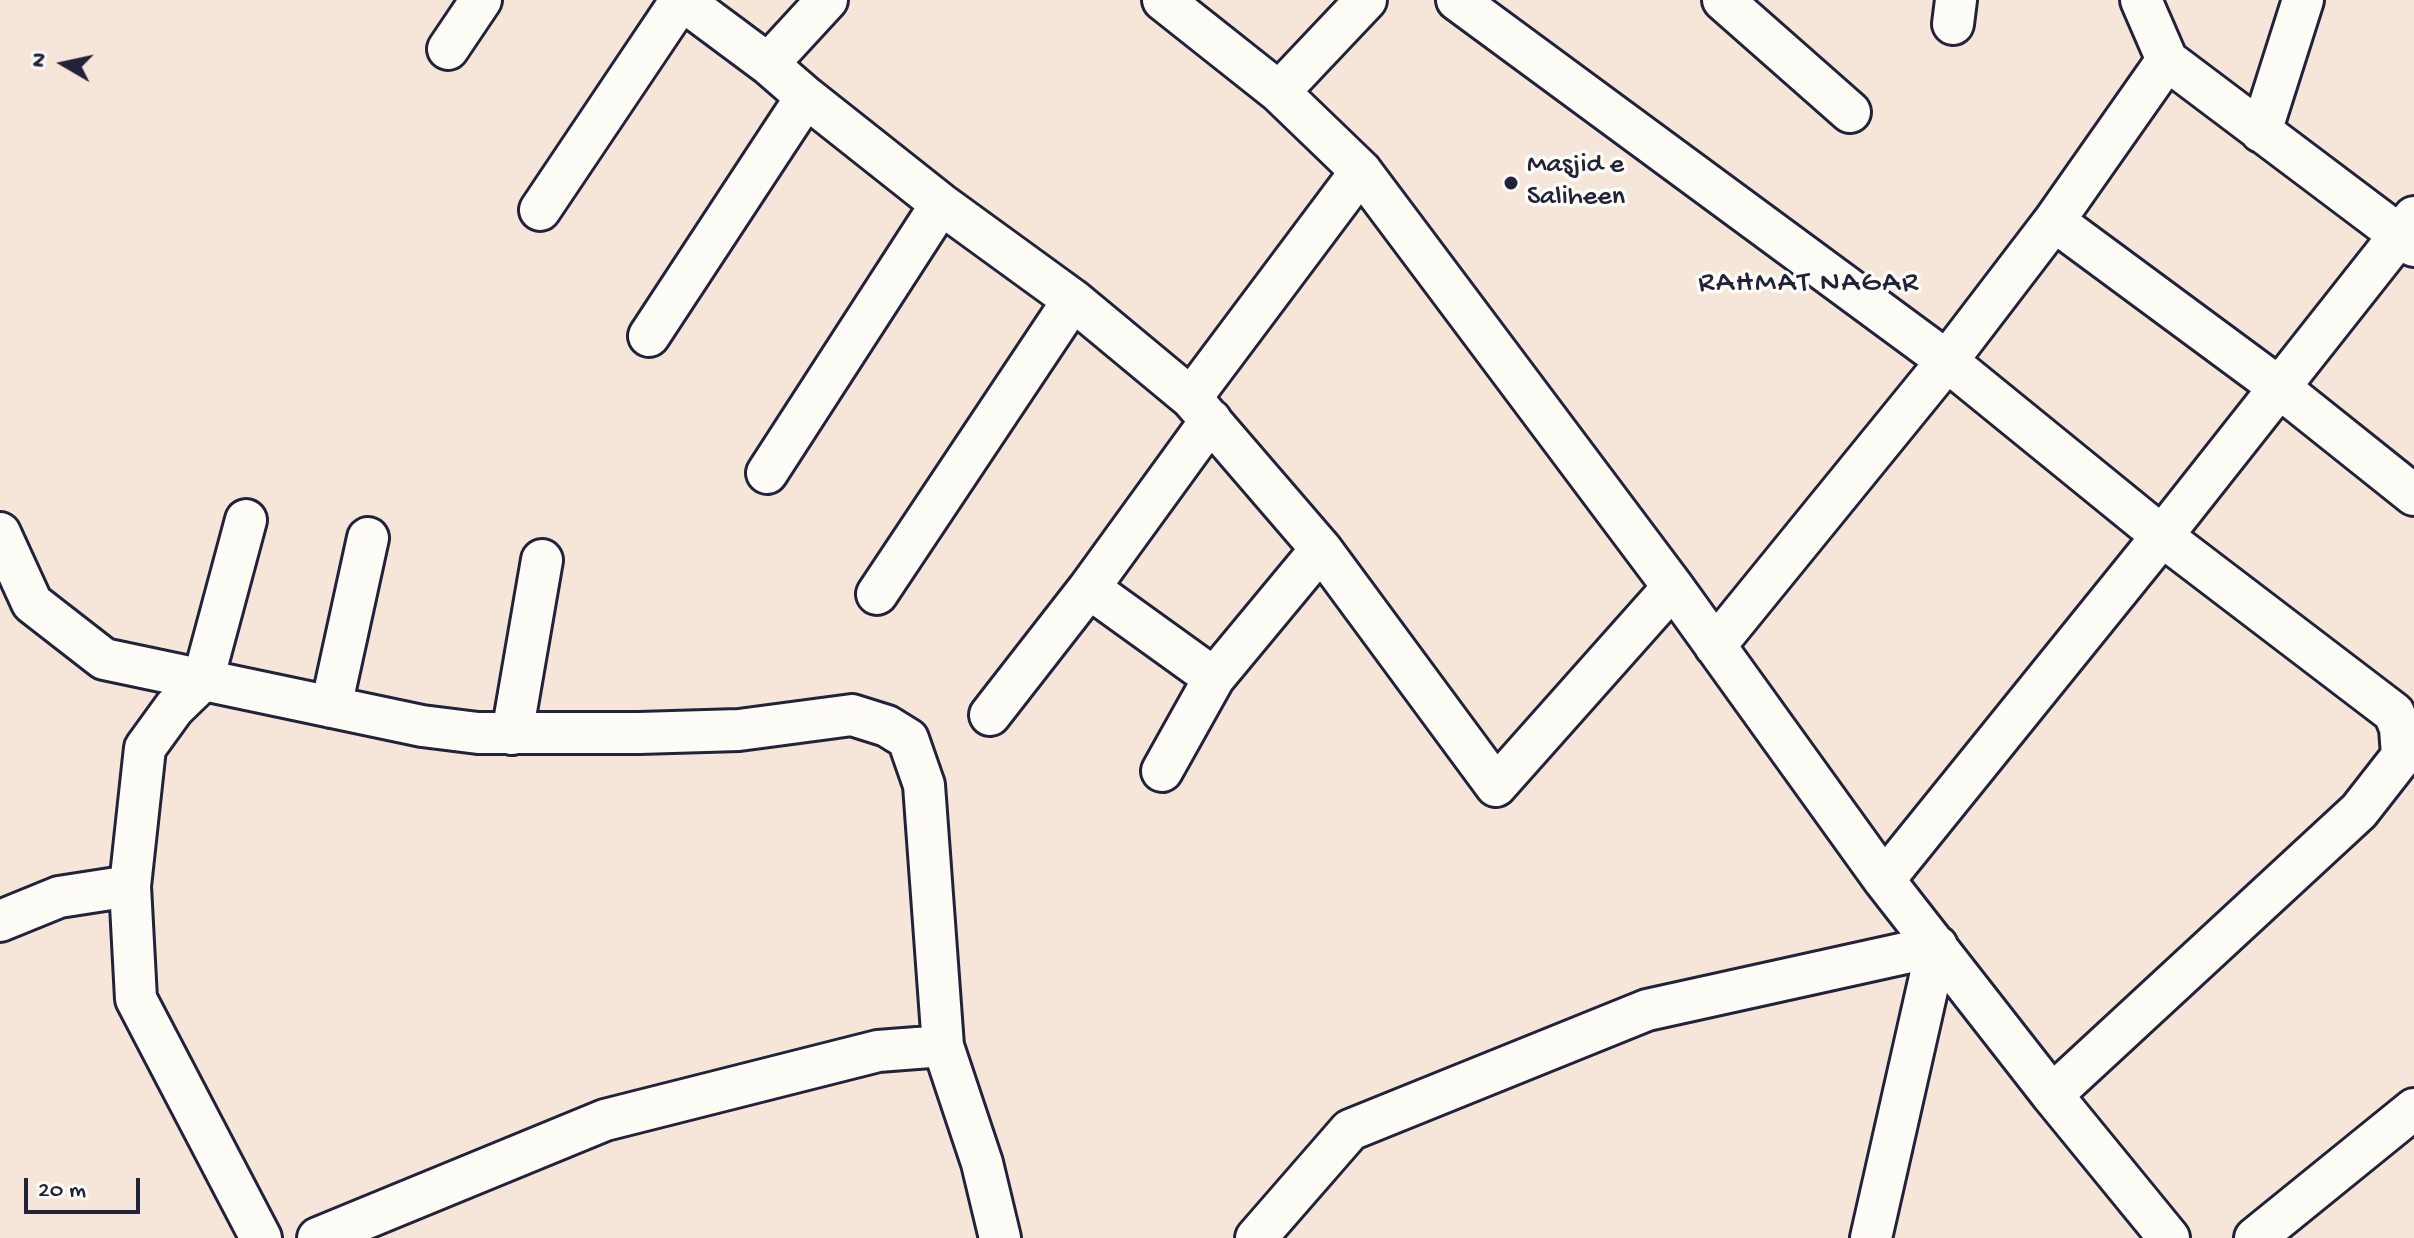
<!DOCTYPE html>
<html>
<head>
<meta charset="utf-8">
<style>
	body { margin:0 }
	#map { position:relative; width:2414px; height:1238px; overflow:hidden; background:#f5e6d9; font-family:"Gochi Hand",sans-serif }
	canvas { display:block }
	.north { position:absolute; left:24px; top:24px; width:80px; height:80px; -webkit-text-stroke:6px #fdfcf7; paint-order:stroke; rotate:279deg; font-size:22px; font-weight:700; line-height:32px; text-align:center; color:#22223b }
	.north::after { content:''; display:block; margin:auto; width:28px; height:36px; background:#22223b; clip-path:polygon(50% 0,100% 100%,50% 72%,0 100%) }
	.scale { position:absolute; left:24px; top:1178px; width:116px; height:36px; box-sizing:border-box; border:4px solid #22223b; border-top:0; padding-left:10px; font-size:24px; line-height:28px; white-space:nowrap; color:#22223b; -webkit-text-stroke:6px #fdfcf7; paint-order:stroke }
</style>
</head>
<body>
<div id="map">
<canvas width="2414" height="1238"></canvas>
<div class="north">N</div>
<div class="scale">20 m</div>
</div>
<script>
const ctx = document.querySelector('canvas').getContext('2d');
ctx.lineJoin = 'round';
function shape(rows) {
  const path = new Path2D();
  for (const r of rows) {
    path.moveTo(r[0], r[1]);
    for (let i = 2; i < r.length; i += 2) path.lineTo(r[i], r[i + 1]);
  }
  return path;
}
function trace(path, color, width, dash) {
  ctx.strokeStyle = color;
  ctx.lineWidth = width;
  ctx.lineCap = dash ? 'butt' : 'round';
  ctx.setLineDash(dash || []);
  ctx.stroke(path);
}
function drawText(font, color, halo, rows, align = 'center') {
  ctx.font = font + ' "Gochi Hand",sans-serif';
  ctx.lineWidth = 7;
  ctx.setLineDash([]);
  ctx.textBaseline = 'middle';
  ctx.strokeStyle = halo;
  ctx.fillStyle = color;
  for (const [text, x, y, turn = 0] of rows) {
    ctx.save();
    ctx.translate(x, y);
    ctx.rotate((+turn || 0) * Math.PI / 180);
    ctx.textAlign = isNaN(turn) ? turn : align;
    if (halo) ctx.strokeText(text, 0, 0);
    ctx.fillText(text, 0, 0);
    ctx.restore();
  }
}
const minor = shape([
	[682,0,768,64,806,97,941,204,1073,300,1191,398,1321,549,1496,786,1673,587],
	[1163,0,1279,92,1361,171,1673,587,1884,880,2052,1095,2169,1238],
	[1457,0,1947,361,2162,536,2394,713,2400,728,2402,756,2359,811,2052,1095],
	[1723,0,1850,112],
	[2141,0,2167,60,2414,246],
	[1953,24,1956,0],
	[448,49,481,0],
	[768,64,827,0],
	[1279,92,1366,0],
	[2261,132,2303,0],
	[540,210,681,0],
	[2054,221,2280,388,2414,495],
	[649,336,806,97],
	[1191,398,1361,171],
	[767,473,941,204],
	[246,520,203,680,174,708,145,748,130,886,136,999,261,1238],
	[0,533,32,603,104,659,422,726,478,733,639,733,739,730,852,715,887,726,908,739,924,785,943,1046],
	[1089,588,1214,678],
	[877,594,1073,300],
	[1715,646,1947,361,2054,221,2167,60],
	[331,707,368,538],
	[990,715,1089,588,1211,420],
	[512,734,542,560],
	[1162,771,1214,678,1321,549],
	[1884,880,2162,536,2414,217],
	[0,921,59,897,130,886],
	[318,1238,605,1120,878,1051,943,1046,982,1163,1000,1238],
	[1256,1238,1350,1130,1647,1010,1937,946,1871,1238],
	[2255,1238,2414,1109]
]);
trace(minor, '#22223b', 46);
trace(minor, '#fdfcf7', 40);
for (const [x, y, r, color] of [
	[1511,183,8,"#22223b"]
]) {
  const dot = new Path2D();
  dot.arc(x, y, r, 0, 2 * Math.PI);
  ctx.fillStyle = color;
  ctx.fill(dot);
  trace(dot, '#fdfcf7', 3);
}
drawText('28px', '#22223b', '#fdfcf7', [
	["Masjid e",1527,167],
	["Saliheen",1527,199]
], 'left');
ctx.letterSpacing = '2px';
drawText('30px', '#22223b', '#fdfcf7', [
	["RAHMAT NAGAR",1809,285]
]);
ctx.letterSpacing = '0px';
</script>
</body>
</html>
